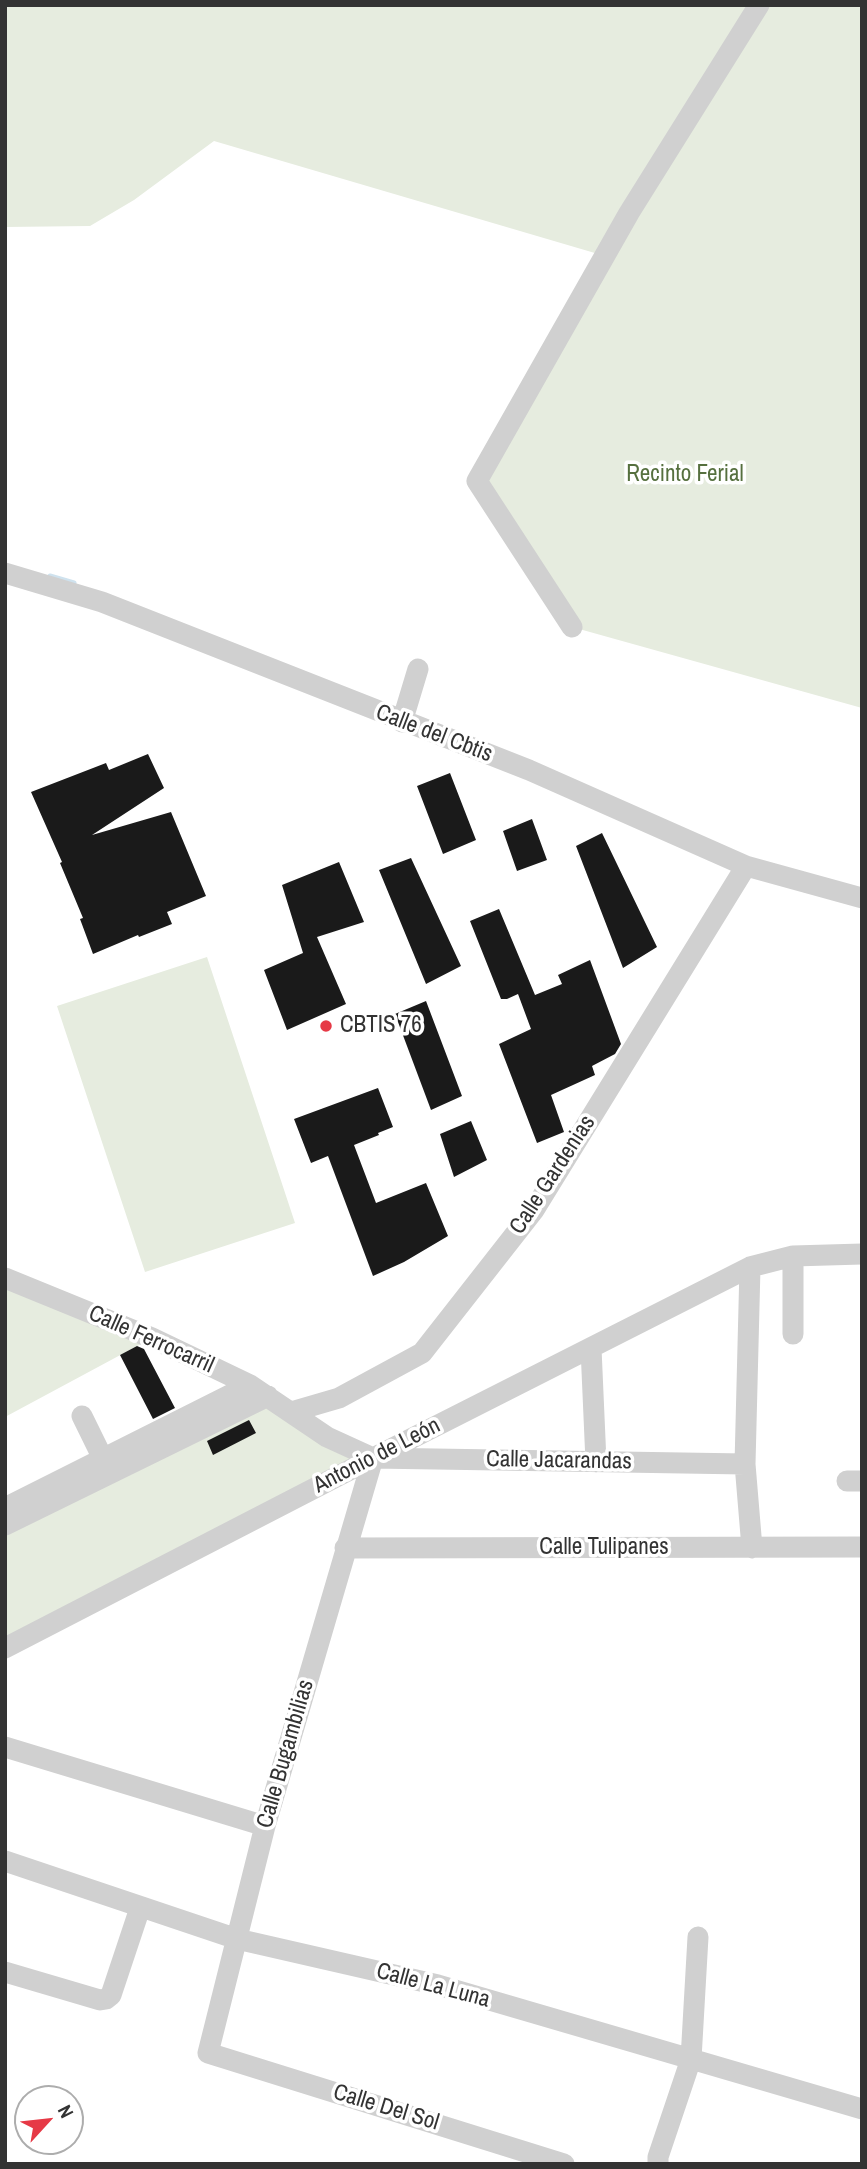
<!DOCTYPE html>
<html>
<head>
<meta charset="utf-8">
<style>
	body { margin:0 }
	#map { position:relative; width:867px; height:2169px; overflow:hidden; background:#fff; font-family:"Archivo Narrow",sans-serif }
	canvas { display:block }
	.frame { position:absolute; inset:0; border:7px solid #333; pointer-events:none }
	.north { position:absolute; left:14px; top:2085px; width:70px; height:70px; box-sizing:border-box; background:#fff; border:2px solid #adadad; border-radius:50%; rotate:63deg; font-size:19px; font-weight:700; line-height:28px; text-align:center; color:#333 }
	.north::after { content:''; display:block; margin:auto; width:24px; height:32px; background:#e63946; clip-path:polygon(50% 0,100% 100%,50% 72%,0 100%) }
</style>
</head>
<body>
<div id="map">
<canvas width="867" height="2169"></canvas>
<div class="frame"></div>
<div class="north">N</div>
</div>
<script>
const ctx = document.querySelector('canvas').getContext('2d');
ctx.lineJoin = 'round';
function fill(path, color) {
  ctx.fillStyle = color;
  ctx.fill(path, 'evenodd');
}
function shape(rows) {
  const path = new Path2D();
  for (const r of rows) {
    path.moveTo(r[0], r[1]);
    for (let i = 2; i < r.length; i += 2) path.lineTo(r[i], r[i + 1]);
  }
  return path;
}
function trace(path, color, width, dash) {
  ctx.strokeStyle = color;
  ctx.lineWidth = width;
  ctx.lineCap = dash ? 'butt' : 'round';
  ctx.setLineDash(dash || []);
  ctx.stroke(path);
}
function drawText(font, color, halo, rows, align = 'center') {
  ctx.font = font + ' "Archivo Narrow",sans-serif';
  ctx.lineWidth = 7;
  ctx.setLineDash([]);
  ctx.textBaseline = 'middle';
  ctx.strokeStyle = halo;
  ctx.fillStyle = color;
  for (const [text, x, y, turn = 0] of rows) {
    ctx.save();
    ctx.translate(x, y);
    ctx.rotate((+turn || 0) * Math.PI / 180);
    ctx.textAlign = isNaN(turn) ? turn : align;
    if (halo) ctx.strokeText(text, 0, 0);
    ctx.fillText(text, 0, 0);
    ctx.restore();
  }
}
fill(shape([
	[5,5,862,5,862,708,572,627,477,481,605,256,214,141,134,200,90,226,5,227],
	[207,957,295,1223,145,1272,57,1006],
	[5,1278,152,1338,5,1417],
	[268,1396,373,1458,5,1648,5,1508]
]), '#e6ecdf');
trace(shape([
	[50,576,74,583]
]), '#cfe2ee', 5);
fill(shape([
	[148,754,164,788,92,835,171,812,206,896,167,912,172,924,139,937,138,935,93,954,80,919,83,918,60,863,62,862,31,792,106,763,109,770],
	[450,773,476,840,443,854,417,786],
	[532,819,547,860,517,871,503,831],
	[602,833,657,947,623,968,576,846],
	[411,858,461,966,426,984,379,870],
	[339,862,364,922,317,937,346,1004,287,1030,264,970,303,953,282,885],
	[499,909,535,995,562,984,558,975,590,960,621,1044,615,1054,592,1066,595,1075,551,1095,564,1132,537,1143,499,1044,531,1029,518,994,507,999,501,999,470,921],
	[426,1001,462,1096,431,1110,395,1014],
	[378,1088,393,1127,378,1133,379,1135,354,1145,376,1203,426,1183,448,1236,404,1262,373,1276,328,1156,311,1163,294,1119],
	[471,1121,487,1160,454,1177,440,1134],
	[137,1346,144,1349,175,1408,153,1419,120,1355],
	[249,1420,256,1433,213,1455,207,1441]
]), '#1a1a1a');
trace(shape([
	[5,573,102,602,529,770,746,866,862,898],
	[572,627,477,481,629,213,759,5],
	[402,722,418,669],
	[750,1267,745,1464,752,1548],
	[5,1278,152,1338,250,1385,327,1437,373,1458,745,1464],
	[793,1334,793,1256],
	[591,1348,596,1462],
	[291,1412,339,1398,422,1353,534,1210,746,866],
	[82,1416,108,1469],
	[373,1458,265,1826,208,2053,564,2164],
	[847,1481,862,1481],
	[5,1508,250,1385],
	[5,1525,268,1396],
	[345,1548,862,1547],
	[5,1648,373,1458,750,1267,793,1256,862,1254],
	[5,1747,265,1826],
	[5,1861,237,1939,438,1985,862,2109],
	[5,1972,100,2000,106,1999,111,1995,140,1908],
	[658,2164,658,2157,691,2059,698,1937]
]), '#d0d0d0', 21);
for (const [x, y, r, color] of [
	[326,1026,7,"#e63946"]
]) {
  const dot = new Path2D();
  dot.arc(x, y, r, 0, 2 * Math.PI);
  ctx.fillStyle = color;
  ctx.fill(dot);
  trace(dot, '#fff', 2.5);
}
drawText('23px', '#56703f', '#fff', [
	["Recinto Ferial",685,475]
]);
drawText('23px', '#333', '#fff', [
	["Calle del Cbtis",434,734,21],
	["Calle Gardenias",553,1175,-57],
	["Calle Ferrocarril",151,1340,24],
	["Antonio de León",377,1456,-27],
	["Calle Jacarandas",559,1461,1],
	["Calle Tulipanes",604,1548],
	["Calle Bugambilias",286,1754,-74],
	["Calle La Luna",433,1986,15],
	["Calle Del Sol",386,2108,17]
]);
drawText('23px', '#333', '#fff', [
	["CBTIS 76",340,1026]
], 'left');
</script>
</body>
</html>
